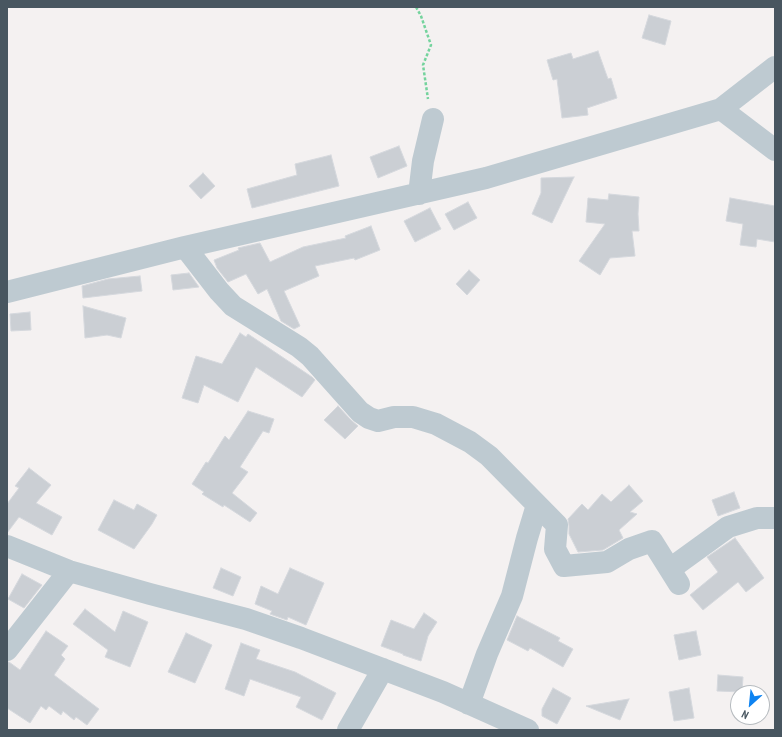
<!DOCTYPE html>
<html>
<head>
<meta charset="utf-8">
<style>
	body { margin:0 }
	#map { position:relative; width:782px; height:737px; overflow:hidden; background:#f4f1f1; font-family:"PT Sans Narrow",sans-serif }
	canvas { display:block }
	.frame { position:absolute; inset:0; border:8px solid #485660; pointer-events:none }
	.north { position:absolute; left:730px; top:685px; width:40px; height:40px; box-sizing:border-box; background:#fff; border:1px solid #b6bbbf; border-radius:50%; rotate:207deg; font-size:11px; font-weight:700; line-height:16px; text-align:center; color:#485660 }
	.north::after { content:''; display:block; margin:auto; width:14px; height:18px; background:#0e83f1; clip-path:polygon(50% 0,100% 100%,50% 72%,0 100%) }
</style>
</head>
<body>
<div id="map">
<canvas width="782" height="737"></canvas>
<div class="frame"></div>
<div class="north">N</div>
</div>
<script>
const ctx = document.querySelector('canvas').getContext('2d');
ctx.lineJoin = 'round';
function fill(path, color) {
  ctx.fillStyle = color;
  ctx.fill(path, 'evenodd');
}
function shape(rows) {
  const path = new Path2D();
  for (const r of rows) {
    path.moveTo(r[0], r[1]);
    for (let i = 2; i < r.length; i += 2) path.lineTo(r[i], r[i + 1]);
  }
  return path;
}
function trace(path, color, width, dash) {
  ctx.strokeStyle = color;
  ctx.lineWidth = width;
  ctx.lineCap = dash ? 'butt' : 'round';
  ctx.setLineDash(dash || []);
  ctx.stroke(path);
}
const building = shape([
	[649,15,671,21,665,45,642,38,649,15],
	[598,51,608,79,611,78,617,98,587,108,588,115,562,118,557,79,553,80,547,60,571,53,573,59,598,51],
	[399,146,407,166,378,178,370,157,399,146],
	[331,155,339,186,252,208,247,189,297,175,295,164,331,155],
	[203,173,215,186,201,199,189,186,203,173],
	[574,177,552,223,532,214,541,193,541,178,574,177],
	[609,194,639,197,638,214,639,231,632,231,635,256,610,258,600,275,579,261,605,224,586,222,588,198,608,200,609,194],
	[730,198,775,206,775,242,757,239,756,247,740,245,743,224,726,221,730,198],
	[468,202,477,218,454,230,445,214,468,202],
	[430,208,441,229,415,242,404,221,430,208],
	[371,226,380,250,355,260,354,258,315,266,319,276,284,291,300,326,294,329,281,321,267,289,258,294,246,274,228,282,217,268,214,260,239,250,238,248,260,243,270,262,303,247,346,238,345,236,371,226],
	[469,270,480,280,467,295,456,284,469,270],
	[189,273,199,287,173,290,171,275,189,273],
	[140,276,142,291,83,298,82,286,108,279,140,276],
	[83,306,126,318,121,338,107,335,85,338,83,306],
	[30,312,31,330,11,331,10,314,30,312],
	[240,333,246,337,248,334,312,377,315,380,302,397,256,367,238,402,204,385,198,403,182,398,196,356,222,364,240,333],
	[338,406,351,420,358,426,345,439,324,420,338,406],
	[248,411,274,419,269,433,263,431,240,467,248,472,232,493,257,513,250,522,224,505,223,507,202,494,204,492,192,484,206,462,208,463,225,436,229,440,248,411],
	[29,468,51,485,36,503,62,517,52,535,19,517,7,533,7,504,19,488,15,486,29,468],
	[629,485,643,501,630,512,637,514,619,530,623,538,603,550,578,552,569,534,569,526,568,519,582,504,588,510,602,494,611,502,629,485],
	[734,492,740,508,718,516,712,500,734,492],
	[114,500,134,510,137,504,157,515,152,524,134,549,98,530,114,500],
	[735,538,764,578,746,592,738,582,703,610,690,595,718,572,707,557,735,538],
	[221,568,241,577,233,596,213,588,221,568],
	[290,568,324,583,306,625,288,617,287,620,270,614,272,611,255,604,261,586,278,594,290,568],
	[22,574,42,585,24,608,8,599,22,574],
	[85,609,115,632,123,611,148,622,130,667,105,657,108,650,73,624,85,609],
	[424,613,437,622,428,636,421,661,403,655,403,654,381,646,391,620,414,629,424,613],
	[517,616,560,638,558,641,573,649,563,667,530,648,528,651,507,640,517,616],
	[46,631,68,646,61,655,65,659,54,675,99,709,87,725,76,717,74,720,63,711,61,715,49,706,46,710,41,706,30,723,7,708,7,662,9,662,20,670,46,631],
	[696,631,701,655,679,660,674,635,696,631],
	[186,633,212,645,195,683,168,672,186,633],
	[241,643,260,650,256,659,295,672,336,693,322,720,296,707,301,697,250,679,244,696,225,689,241,643],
	[718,675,743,677,742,692,717,691,718,675],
	[553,688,571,698,557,724,542,716,542,709,553,688],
	[689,688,694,718,674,721,669,692,689,688],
	[629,699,620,720,586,706,629,699]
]);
fill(building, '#cbcfd4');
trace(building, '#d5d8dd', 1);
trace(shape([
	[416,7,421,16,431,45,423,65,428,99]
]), '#74d39d', 2.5, [3, 2]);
trace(shape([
	[721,109,775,150],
	[419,194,423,161,433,119],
	[185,247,219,291,233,306,299,347,310,356,360,412,369,418,378,421,394,417,413,417,436,424,470,442,489,456,557,525,555,549,564,566,607,562,629,549,652,541,679,584],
	[7,292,185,247,486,178,721,109,775,67],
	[7,546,69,571,150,594,246,619,301,638,443,692,528,730],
	[670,569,728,527,757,518,775,518],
	[7,650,69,571],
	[469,704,487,654,512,596,527,538,537,505],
	[348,730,383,669]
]), '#becad1', 22);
</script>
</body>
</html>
